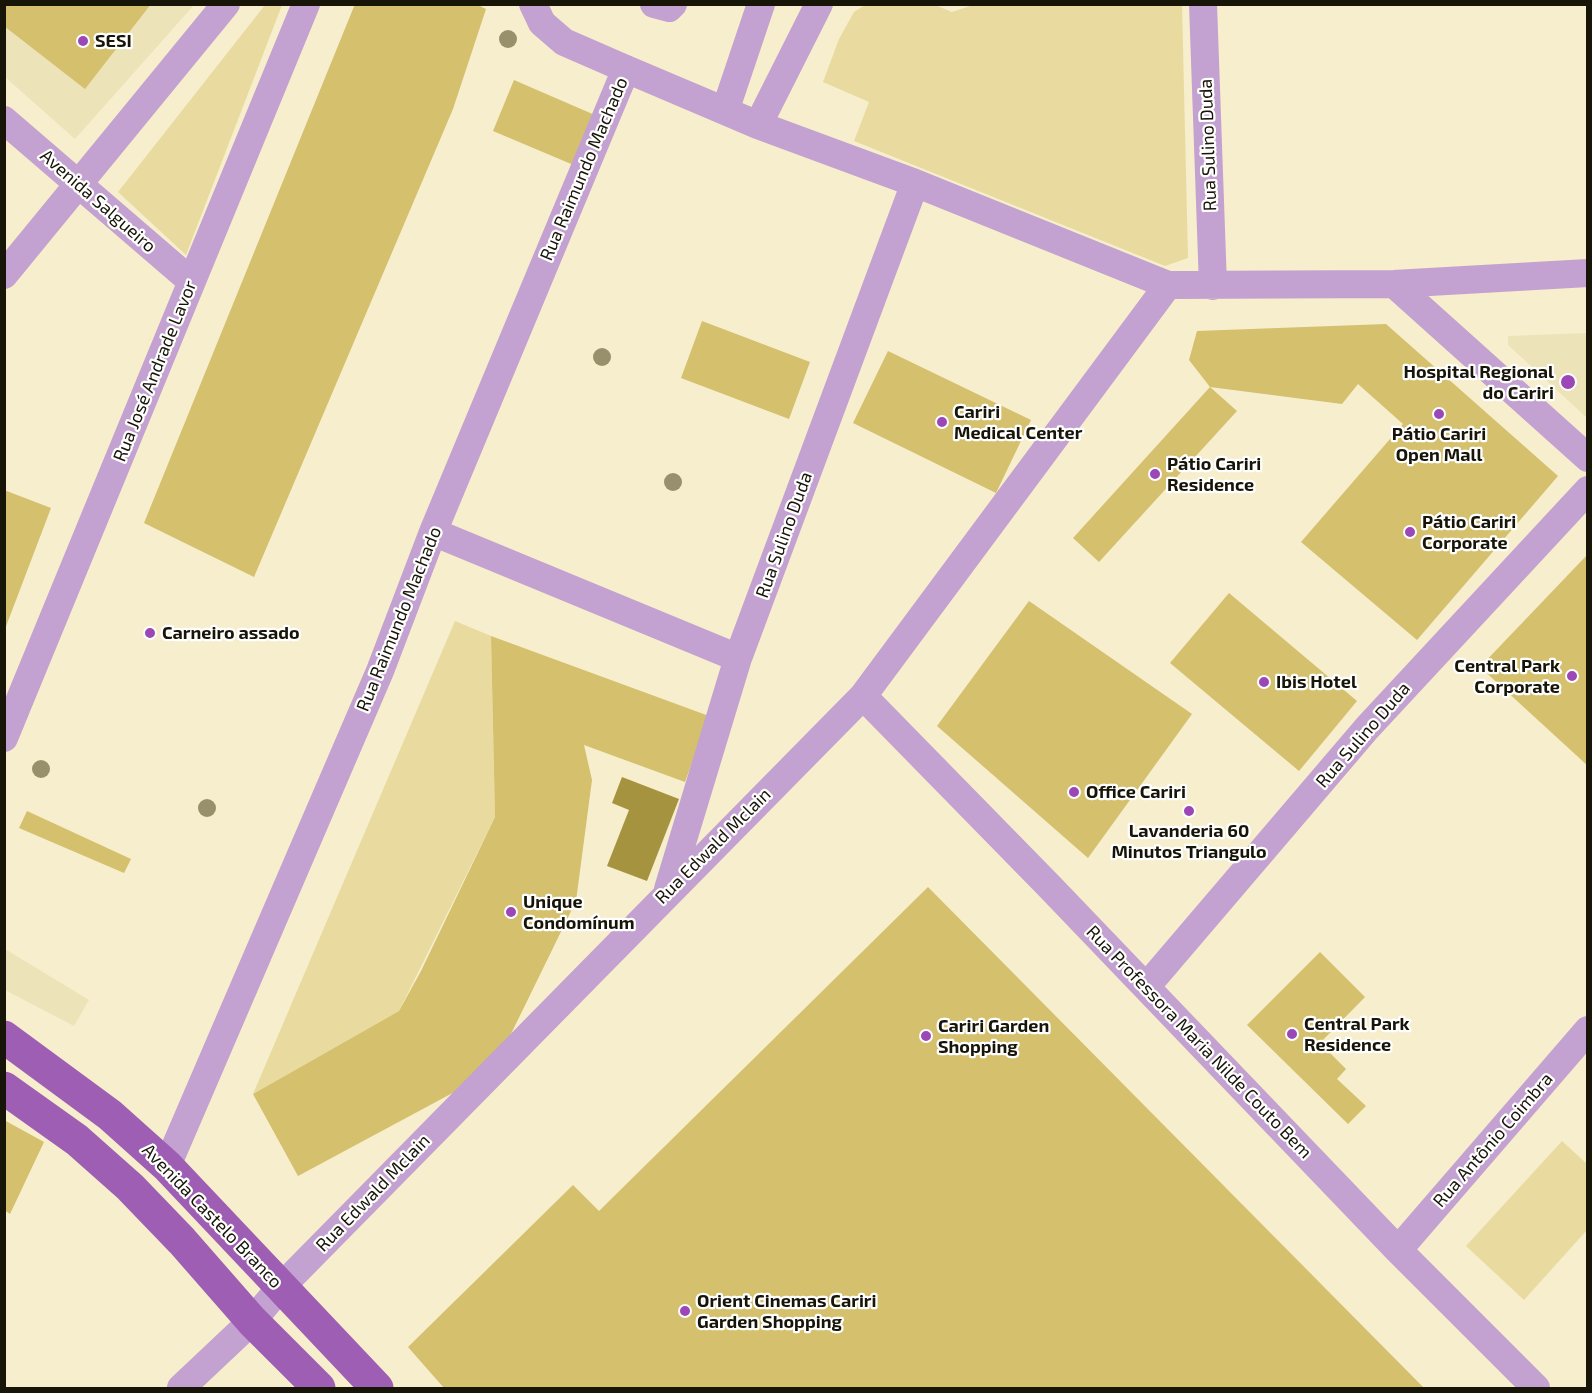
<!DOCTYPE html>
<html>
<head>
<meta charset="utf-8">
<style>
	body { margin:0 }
	#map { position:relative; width:1592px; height:1393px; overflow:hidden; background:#f6eecc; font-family:"Exo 2",sans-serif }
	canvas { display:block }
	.frame { position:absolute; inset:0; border:6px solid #171408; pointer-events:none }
</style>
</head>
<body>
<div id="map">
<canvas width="1592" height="1393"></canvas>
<div class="frame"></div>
</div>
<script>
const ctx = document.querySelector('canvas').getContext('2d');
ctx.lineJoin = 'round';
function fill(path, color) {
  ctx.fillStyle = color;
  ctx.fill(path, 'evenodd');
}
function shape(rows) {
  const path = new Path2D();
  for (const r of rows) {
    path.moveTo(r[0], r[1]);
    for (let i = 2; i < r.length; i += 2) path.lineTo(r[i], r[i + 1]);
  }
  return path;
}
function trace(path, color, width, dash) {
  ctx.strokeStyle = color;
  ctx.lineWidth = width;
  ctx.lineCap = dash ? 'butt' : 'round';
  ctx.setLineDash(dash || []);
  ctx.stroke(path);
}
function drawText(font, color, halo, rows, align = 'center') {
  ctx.font = font + ' "Exo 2",sans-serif';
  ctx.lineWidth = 4.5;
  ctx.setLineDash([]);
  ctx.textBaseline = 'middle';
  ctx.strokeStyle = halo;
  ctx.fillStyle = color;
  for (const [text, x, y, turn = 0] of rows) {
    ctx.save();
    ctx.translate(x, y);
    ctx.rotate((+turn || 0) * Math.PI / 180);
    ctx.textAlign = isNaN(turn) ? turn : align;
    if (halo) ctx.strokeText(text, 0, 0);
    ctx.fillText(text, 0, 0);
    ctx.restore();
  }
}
fill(shape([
	[5,5,194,5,75,139,5,77],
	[1587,333,1588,333,1587,418,1508,345,1508,336],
	[5,949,89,1000,74,1026,5,990]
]), '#ede3b9');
fill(shape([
	[976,4,1182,5,1188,258,1165,266,854,141,869,102,823,82,839,39,854,12,865,5,935,5,952,12],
	[265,5,282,5,186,255,118,192],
	[455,621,491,636,495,817,399,1011,253,1094],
	[1562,1141,1587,1164,1587,1230,1524,1300,1466,1246]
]), '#e9dba0');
fill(shape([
	[622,777,679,799,647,881,607,866,629,810,612,803]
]), '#a6933f');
fill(shape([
	[4,4,151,4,85,89,4,26],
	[355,4,476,4,486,9,453,109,254,577,144,523],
	[514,80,604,119,583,169,493,131],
	[702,321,810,362,789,419,681,378],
	[1386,324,1558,476,1417,640,1301,542,1403,424,1358,384,1342,404,1210,387,1237,411,1099,562,1073,538,1210,387,1189,360,1197,331],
	[888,351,1031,420,996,493,853,423],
	[4,490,51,508,5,629,4,629],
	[1588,554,1588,766,1480,667],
	[1229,593,1357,701,1299,771,1170,663],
	[1029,601,1192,714,1088,858,937,726],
	[491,636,709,716,685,782,584,745,592,780,576,901,509,1038,460,1089,298,1176,253,1094,399,1011,421,971,495,817],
	[27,811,131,859,124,873,19,828],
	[928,887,1424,1388,444,1388,408,1347,573,1185,599,1211],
	[1320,952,1365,997,1320,1043,1346,1069,1337,1079,1366,1106,1348,1124,1247,1025],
	[4,1120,44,1142,10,1214,4,1210]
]), '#d4c06d');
trace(shape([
	[533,4,542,23,564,42,626,69,758,125,915,183,1168,285,1394,284,1588,273],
	[654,4,669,8,673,4],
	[1203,4,1213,286],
	[725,111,761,4],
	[4,120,191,281],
	[758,125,819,4],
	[4,275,226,4],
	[1394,284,1588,458],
	[433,532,738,658],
	[863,696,1050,887,1398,1250,1536,1388],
	[4,738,306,4],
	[668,889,738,658,915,183],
	[1146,987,1367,728,1588,490],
	[167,1166,380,671,433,532,626,69],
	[1398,1250,1588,1030],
	[181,1388,252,1321,280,1288,863,696,1168,285]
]), '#c3a1d0', 28);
trace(shape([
	[4,1037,110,1115,167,1166,377,1388],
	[4,1088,77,1140,130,1187,182,1241,252,1321,319,1388]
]), '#9e5eb3', 33);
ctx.fillStyle = '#98906d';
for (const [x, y] of [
	[508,39],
	[602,357],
	[673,482],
	[41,769],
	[207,808]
]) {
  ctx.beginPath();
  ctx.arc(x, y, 9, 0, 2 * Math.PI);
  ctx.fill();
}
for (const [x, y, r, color] of [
	[83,41,6,"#9b47b5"],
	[1568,382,8,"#9b47b5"],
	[1439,414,6,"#9b47b5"],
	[942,422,6,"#9b47b5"],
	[1155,474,6,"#9b47b5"],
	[1410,532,6,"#9b47b5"],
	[150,633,6,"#9b47b5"],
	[1572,676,6,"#9b47b5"],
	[1264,682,6,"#9b47b5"],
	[1074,792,6,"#9b47b5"],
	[1189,811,6,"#9b47b5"],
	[511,912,6,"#9b47b5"],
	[1292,1034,6,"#9b47b5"],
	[926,1036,6,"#9b47b5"],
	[685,1311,6,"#9b47b5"]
]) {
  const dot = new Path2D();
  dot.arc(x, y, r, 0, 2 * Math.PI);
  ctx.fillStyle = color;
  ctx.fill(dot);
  trace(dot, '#fff', 2);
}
drawText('bold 18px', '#171408', '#fff', [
	["SESI",95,41],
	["Hospital Regional",1554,372,"right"],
	["do Cariri",1554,393,"right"],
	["Cariri",954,412],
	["Medical Center",954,433],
	["Pátio Cariri",1439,434,"center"],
	["Open Mall",1439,455,"center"],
	["Pátio Cariri",1167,464],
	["Residence",1167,485],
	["Pátio Cariri",1422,522],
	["Corporate",1422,543],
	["Carneiro assado",162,633],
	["Central Park",1560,666,"right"],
	["Corporate",1560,687,"right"],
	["Ibis Hotel",1276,682],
	["Office Cariri",1086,792],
	["Lavanderia 60",1189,831,"center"],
	["Minutos Triangulo",1189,852,"center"],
	["Unique",523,902],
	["Condomínum",523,923],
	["Central Park",1304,1024],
	["Residence",1304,1045],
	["Cariri Garden",938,1026],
	["Shopping",938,1047],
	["Orient Cinemas Cariri",697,1301],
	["Garden Shopping",697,1322]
], 'left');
drawText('18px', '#171408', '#fff', [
	["Rua Sulino Duda",1208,145,-92],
	["Rua Raimundo Machado",584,169,-67],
	["Avenida Salgueiro",98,201,41],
	["Rua José Andrade Lavor",155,371,-68],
	["Rua Sulino Duda",784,535,-70],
	["Rua Raimundo Machado",399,619,-68],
	["Rua Sulino Duda",1363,735,-49],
	["Rua Edwald Mclain",713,846,-45],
	["Rua Professora Maria Nilde Couto Bem",1199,1042,46],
	["Rua Antônio Coimbra",1493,1140,-49],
	["Rua Edwald Mclain",373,1193,-46],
	["Avenida Castelo Branco",212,1216,46]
]);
</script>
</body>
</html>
